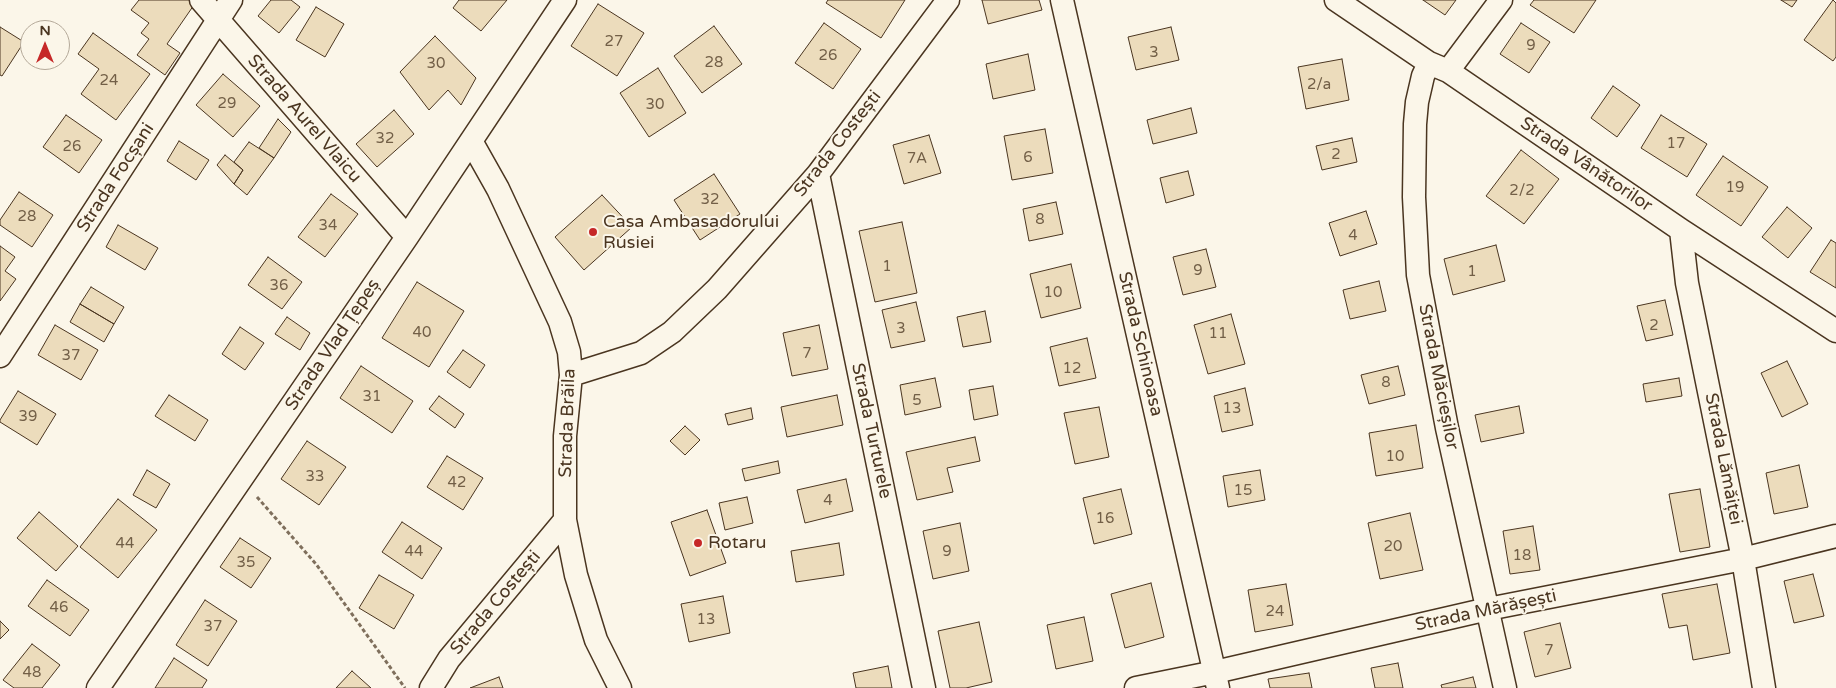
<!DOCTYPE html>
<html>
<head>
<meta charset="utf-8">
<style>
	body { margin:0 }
	#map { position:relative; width:1836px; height:688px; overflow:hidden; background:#fbf6e9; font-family:"Varela Round",sans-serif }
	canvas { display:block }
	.north { position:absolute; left:20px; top:20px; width:50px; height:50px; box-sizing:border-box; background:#fbf6e9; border:1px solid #b4a999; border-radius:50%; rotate:0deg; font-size:14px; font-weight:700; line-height:20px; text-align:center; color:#4a3520 }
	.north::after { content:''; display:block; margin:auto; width:18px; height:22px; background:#c62828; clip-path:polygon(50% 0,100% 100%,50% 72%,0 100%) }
</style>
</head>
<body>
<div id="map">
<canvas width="1836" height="688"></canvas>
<div class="north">N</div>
</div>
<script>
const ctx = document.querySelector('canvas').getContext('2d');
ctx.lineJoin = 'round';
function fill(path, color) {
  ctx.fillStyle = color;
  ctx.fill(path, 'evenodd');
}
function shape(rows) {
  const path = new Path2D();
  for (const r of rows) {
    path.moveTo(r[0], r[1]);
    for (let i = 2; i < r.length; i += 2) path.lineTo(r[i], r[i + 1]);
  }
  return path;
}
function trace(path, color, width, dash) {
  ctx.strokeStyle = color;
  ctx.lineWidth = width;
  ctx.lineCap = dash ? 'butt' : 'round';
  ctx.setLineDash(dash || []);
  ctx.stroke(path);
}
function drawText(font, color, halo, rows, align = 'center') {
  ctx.font = font + ' "Varela Round",sans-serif';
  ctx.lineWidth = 4;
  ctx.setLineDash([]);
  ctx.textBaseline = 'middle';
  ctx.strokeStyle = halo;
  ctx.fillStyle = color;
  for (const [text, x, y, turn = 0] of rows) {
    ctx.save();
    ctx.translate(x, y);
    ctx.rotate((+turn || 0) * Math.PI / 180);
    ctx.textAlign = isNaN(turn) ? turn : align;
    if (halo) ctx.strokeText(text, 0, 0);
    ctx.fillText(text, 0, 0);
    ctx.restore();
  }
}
const building = shape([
	[139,0,194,0,196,2,167,44,180,53,165,75,137,55,149,39,141,33,149,23,131,10,139,0],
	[271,0,291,0,300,7,279,33,258,16,271,0],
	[459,0,507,0,481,31,453,8,459,0],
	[828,0,905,0,881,38,826,3,828,0],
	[982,0,1039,0,1042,10,988,24,982,0],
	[1423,0,1456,0,1445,15,1423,0],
	[1534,0,1596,0,1574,33,1530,5,1534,0],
	[1781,0,1797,0,1792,7,1781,0],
	[1833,0,1836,3,1836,57,1833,61,1804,40,1833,0],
	[598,4,644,33,617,76,571,46,598,4],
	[316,7,344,24,325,57,296,40,316,7],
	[824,23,861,49,833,89,795,63,824,23],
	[1521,23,1550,42,1529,73,1500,54,1521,23],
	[714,26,742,64,702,93,674,56,714,26],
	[0,27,24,42,2,76,0,75,0,27],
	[1171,27,1179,60,1136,70,1128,37,1171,27],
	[93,33,150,74,116,120,81,94,99,69,78,54,93,33],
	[435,36,476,78,461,105,448,90,429,110,400,72,435,36],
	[1028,54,1035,90,993,99,986,64,1028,54],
	[1342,59,1349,100,1306,109,1298,67,1342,59],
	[658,68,686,113,649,137,620,93,658,68],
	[223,74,260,106,233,137,196,105,223,74],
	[1613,86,1640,105,1617,137,1591,118,1613,86],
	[1191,108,1197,133,1153,144,1147,120,1191,108],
	[394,110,414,134,377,167,356,144,394,110],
	[66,115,102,140,79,173,43,147,66,115],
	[1661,115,1707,144,1687,177,1641,148,1661,115],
	[278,119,291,132,274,158,259,148,278,119],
	[1045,129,1053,173,1012,180,1004,136,1045,129],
	[929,135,941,173,904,184,893,145,929,135],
	[1352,138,1357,162,1322,170,1316,146,1352,138],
	[179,141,209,160,196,180,167,161,179,141],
	[249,142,274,158,247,195,234,184,243,170,234,162,249,142],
	[1521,150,1559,179,1524,224,1486,196,1521,150],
	[225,155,243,170,234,184,217,165,225,155],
	[1723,156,1768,187,1741,226,1696,195,1723,156],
	[1188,171,1194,195,1166,203,1160,178,1188,171],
	[714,174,740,214,700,240,674,200,714,174],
	[19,192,53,215,32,247,0,225,0,220,19,192],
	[331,194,358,214,325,257,298,237,331,194],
	[602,195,632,227,584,270,555,237,602,195],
	[1056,202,1063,234,1029,241,1023,209,1056,202],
	[1787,207,1812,228,1788,258,1762,237,1787,207],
	[1366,211,1377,244,1340,256,1329,223,1366,211],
	[902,222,917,293,875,302,859,231,902,222],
	[118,225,158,248,145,270,106,247,118,225],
	[1831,240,1836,243,1836,288,1810,272,1831,240],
	[1496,245,1505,281,1453,295,1444,259,1496,245],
	[0,246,15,257,5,271,16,279,0,301,0,246],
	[1206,249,1216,287,1183,295,1173,257,1206,249],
	[268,257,302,282,282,309,248,285,268,257],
	[1071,264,1081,308,1041,318,1030,274,1071,264],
	[1379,281,1386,311,1350,319,1343,290,1379,281],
	[417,282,464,311,429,367,382,338,417,282],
	[91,287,124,307,114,324,80,304,91,287],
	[1665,300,1673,335,1646,341,1637,306,1665,300],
	[916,302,925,341,891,348,882,310,916,302],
	[80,304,114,324,104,342,70,322,80,304],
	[985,311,991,342,963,347,957,317,985,311],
	[1231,314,1245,364,1208,374,1194,325,1231,314],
	[287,317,310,333,300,350,275,334,287,317],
	[55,325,98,350,81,380,38,355,55,325],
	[819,325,828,369,792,376,783,333,819,325],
	[240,327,264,343,245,370,222,354,240,327],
	[1087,338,1096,378,1059,386,1050,347,1087,338],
	[463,350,485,365,470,388,447,372,463,350],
	[1787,361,1808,404,1782,417,1761,373,1787,361],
	[361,366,413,401,392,433,340,398,361,366],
	[1398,366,1405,395,1369,404,1361,375,1398,366],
	[935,378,941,407,905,415,900,385,935,378],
	[1679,378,1682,396,1646,402,1643,384,1679,378],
	[993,386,998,415,974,420,969,390,993,386],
	[1245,388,1253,425,1222,432,1214,396,1245,388],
	[18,391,56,414,37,445,0,422,0,420,18,391],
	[169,395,208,420,195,441,155,416,169,395],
	[837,395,843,425,787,437,781,407,837,395],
	[439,396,464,414,455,428,429,409,439,396],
	[1519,406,1524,433,1481,442,1475,415,1519,406],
	[1099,407,1109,457,1075,464,1064,413,1099,407],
	[751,408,753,419,728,425,725,414,751,408],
	[1416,425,1423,468,1376,476,1369,433,1416,425],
	[685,426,700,440,685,455,670,441,685,426],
	[975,437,980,461,947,468,953,492,917,500,906,452,975,437],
	[307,441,346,467,319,505,281,479,307,441],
	[447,456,483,478,463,510,427,487,447,456],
	[778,461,780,473,745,481,742,469,778,461],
	[1799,465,1808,507,1774,514,1766,473,1799,465],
	[147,470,170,484,156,508,133,495,147,470],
	[1260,470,1265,500,1228,507,1223,476,1260,470],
	[846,479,853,511,805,523,797,490,846,479],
	[1121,489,1132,534,1094,544,1083,498,1121,489],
	[1700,489,1710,547,1680,552,1669,494,1700,489],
	[747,497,753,523,725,530,719,503,747,497],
	[118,499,157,530,118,578,80,547,118,499],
	[707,510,726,563,690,576,671,522,707,510],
	[39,512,78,546,56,571,17,538,39,512],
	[1410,513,1423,570,1380,579,1368,523,1410,513],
	[402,522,442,548,422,579,382,552,402,522],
	[960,523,969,571,933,579,923,531,960,523],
	[1533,526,1540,570,1510,574,1503,531,1533,526],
	[240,538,271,558,251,588,220,567,240,538],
	[839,543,844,575,796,582,791,551,839,543],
	[1813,574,1824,616,1794,623,1784,581,1813,574],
	[379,575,414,595,394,629,359,608,379,575],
	[47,580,89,610,70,636,28,606,47,580],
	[1151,583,1164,637,1125,648,1111,594,1151,583],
	[1286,584,1293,625,1255,632,1248,590,1286,584],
	[1717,584,1730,653,1693,660,1687,625,1669,628,1662,594,1717,584],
	[723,596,730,633,689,642,681,604,723,596],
	[205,600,237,621,208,666,176,645,205,600],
	[1084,617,1093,661,1056,669,1047,625,1084,617],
	[0,621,9,630,0,639,0,621],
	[979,622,992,682,966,688,950,688,938,631,979,622],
	[1560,623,1571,668,1535,677,1524,632,1560,623],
	[32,644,60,665,42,688,14,688,3,680,32,644],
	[174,658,207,680,202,688,155,688,174,658],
	[1398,663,1403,688,1375,688,1371,668,1398,663],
	[888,666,892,688,856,688,853,673,888,666],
	[352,671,371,688,336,688,352,671],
	[1309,673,1312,688,1270,688,1268,679,1309,673],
	[499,677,503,688,470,688,499,677],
	[1473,677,1476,688,1442,688,1441,685,1473,677]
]);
fill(building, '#ecdcbc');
trace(building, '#4a3520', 1);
const minor = shape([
	[201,0,407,237],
	[1062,0,1218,688],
	[1336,0,1429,63,1448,71,1681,230,1836,331],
	[1429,63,1423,76,1417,102,1415,124,1414,197,1418,275,1447,428,1505,688],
	[1448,71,1501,0],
	[471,141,498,189,560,322,569,352,571,375,565,436,565,520,576,575,596,640,620,688],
	[818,174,924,688],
	[1681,230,1687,283,1743,559,1764,688],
	[0,356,231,0],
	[571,375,641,353,672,332,717,289,818,174,948,0],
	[98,688,407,237,565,0],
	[431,688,449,659,565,520],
	[1136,688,1215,672,1488,609,1743,559,1836,536]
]);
trace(minor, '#4a3520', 25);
trace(shape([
	[257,497,316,564,405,688]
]), '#7f6f5c', 3, [4, 2.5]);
trace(minor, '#fbf6e9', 22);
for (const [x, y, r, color] of [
	[593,232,5,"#c62828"],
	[698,543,5,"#c62828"]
]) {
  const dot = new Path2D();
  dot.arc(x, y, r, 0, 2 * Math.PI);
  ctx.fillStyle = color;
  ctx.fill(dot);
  trace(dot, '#fbf6e9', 2);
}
drawText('15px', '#725f47', null, [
	["27",614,42],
	["9",1531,46],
	["3",1154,53],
	["26",828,56],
	["28",714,63],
	["30",436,64],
	["24",109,81],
	["2/a",1319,85],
	["29",227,104],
	["30",655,105],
	["32",385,139],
	["17",1676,144],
	["26",72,147],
	["2",1336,155],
	["6",1028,158],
	["7A",917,159],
	["19",1735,188],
	["2/2",1522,191],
	["32",710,200],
	["28",27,217],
	["8",1040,220],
	["34",328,226],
	["4",1353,236],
	["1",887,267],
	["9",1198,271],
	["1",1472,272],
	["36",279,286],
	["10",1053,293],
	["2",1654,326],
	["3",901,329],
	["40",422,333],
	["11",1218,334],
	["7",807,354],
	["37",71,356],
	["12",1072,369],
	["8",1386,383],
	["31",372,397],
	["5",917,401],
	["13",1232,409],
	["39",28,417],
	["10",1395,457],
	["33",315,477],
	["42",457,483],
	["15",1243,491],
	["4",828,501],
	["16",1105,519],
	["44",125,544],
	["20",1393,547],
	["44",414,552],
	["9",947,552],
	["18",1522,556],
	["35",246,563],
	["46",59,608],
	["24",1275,612],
	["13",706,620],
	["37",213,627],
	["7",1549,651],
	["48",32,673]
]);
drawText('18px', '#4a3520', '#fbf6e9', [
	["Strada Aurel Vlaicu",304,119,49],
	["Strada Costești",838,144,-52],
	["Strada Vânătorilor",1586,165,34],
	["Strada Focșani",116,178,-57],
	["Strada Schinoasa",1140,344,77],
	["Strada Vlad Țepeș",333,345,-56],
	["Strada Măcieșilor",1438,377,79],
	["Strada Brăila",568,423,-88],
	["Strada Turturele",871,431,78],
	["Strada Lămăiței",1723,459,79],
	["Strada Costești",496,603,-50],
	["Strada Mărășești",1486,611,-12]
]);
drawText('18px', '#4a3520', '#fbf6e9', [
	["Casa Ambasadorului",603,222],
	["Rusiei",603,243],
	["Rotaru",708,543]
], 'left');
</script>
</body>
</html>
